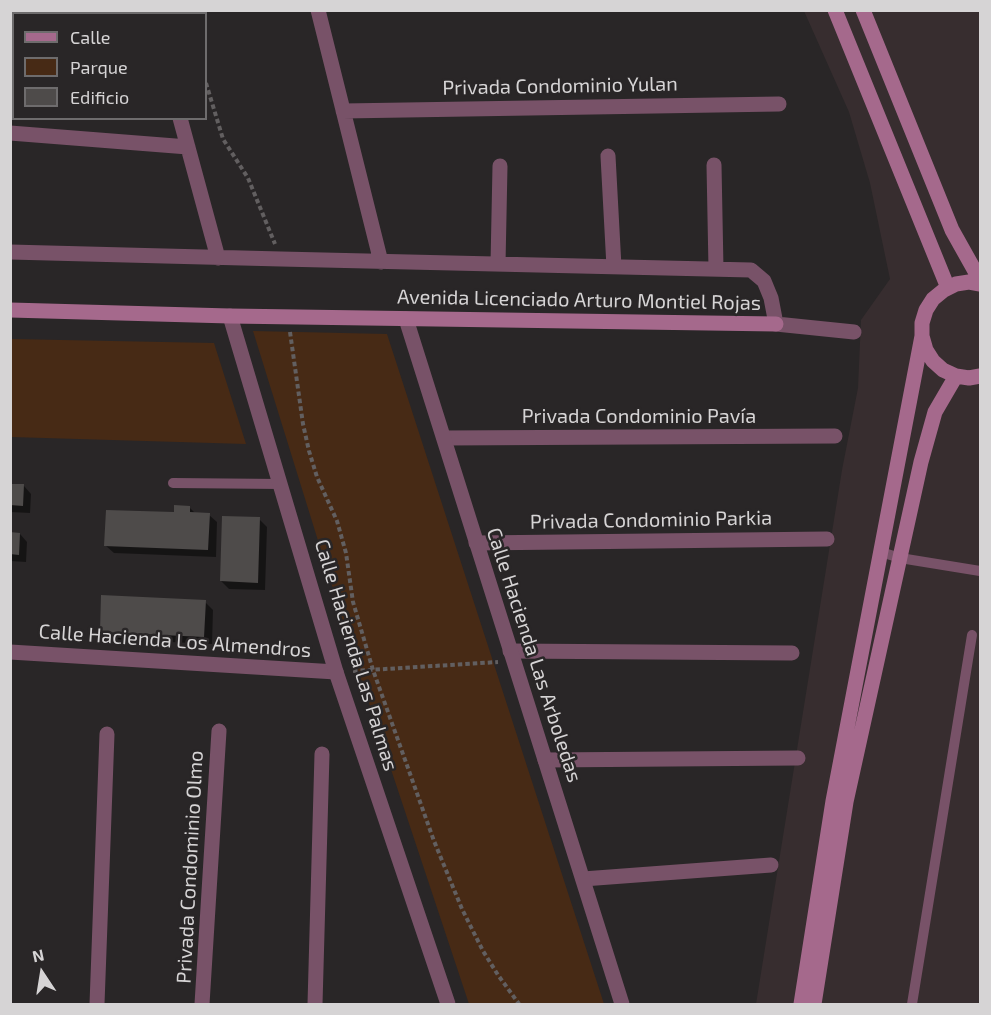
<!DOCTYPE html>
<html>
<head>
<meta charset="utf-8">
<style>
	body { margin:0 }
	#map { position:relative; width:991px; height:1015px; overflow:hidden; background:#292627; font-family:"Exo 2",sans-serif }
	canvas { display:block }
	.frame { position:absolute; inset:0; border:12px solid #d6d4d5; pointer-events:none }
	.legend { position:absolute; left:12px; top:12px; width:195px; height:108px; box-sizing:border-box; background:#292627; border:2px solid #6e6c6d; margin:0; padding:8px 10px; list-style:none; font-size:18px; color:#d6d4d5 }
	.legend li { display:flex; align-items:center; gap:12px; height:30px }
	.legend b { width:30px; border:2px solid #6e6c6d }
	.north { position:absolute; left:12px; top:943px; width:60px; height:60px; -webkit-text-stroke:4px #292627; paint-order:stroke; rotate:348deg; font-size:16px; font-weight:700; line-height:24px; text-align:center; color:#d6d4d5 }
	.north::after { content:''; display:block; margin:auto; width:21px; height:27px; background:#d6d4d5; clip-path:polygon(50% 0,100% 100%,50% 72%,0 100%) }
</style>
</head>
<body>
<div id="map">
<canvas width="991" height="1015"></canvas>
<div class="frame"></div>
<ul class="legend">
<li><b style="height:8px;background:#a5698c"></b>Calle</li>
<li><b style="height:16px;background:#472a15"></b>Parque</li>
<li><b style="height:16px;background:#4e4b4a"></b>Edificio</li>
</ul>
<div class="north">N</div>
</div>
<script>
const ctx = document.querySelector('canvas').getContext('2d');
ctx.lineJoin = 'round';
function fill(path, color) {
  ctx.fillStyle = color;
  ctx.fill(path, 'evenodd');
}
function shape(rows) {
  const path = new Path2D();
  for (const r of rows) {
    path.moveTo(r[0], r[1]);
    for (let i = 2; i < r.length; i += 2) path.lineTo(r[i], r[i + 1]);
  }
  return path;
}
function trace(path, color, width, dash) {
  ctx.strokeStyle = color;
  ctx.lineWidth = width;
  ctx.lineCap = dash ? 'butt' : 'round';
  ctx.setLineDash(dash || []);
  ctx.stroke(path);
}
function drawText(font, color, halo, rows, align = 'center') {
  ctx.font = font + ' "Exo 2",sans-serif';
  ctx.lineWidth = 5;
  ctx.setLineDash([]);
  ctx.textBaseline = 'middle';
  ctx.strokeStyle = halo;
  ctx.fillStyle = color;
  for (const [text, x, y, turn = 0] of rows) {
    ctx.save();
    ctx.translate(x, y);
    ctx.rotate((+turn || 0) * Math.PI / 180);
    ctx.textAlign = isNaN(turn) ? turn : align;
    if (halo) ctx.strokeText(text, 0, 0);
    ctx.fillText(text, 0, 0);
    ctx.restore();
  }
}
fill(shape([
	[804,11,980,11,980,1004,756,1004,842,470,858,388,861,320,890,279,870,183,849,112]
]), '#372d2f');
fill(shape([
	[253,331,387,334,604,1004,469,1004,360,676],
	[11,339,214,343,246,444,11,437]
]), '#472a15');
fill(shape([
	[10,485,24,486,31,494,30,513,10,512],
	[189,507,196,514,209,515,217,522,216,557,114,553,106,546],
	[259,519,267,527,265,590,229,589,221,581],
	[10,534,20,534,27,542,26,562,10,561],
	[205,602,213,610,212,644,109,639,101,631]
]), '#0007');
fill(shape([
	[10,484,24,484,23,506,10,505],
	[174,505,190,506,190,512,210,513,208,550,104,546,106,510,174,512],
	[222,516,260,517,258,583,220,581],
	[10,532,20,533,19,555,10,554],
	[101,595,206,600,204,637,100,632]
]), '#4e4b4a');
trace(shape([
	[186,10,187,14],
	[206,83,223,139,248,178,275,244],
	[290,332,303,424,309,451,317,477,337,521,346,553,353,602,373,670,434,841,462,909,483,951,498,975,519,1004],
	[353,671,498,662]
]), '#625f60', 4, [4.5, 3]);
trace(shape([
	[173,483,281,484],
	[881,552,900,558,980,571],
	[912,1004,972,635]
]), '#785268', 10);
trace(shape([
	[151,10,152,14],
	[318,10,381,262],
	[10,32,14,32],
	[343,111,779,104],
	[180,118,218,258],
	[10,133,188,147],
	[608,156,614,267],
	[714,165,716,269],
	[10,252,281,259,751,270,764,281,771,298,776,324,854,332],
	[498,264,500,166],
	[444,438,835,436],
	[476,543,827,539],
	[510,651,792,653],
	[10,652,336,672],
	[545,760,798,758],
	[583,879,771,865],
	[97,1004,107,734],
	[202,1004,219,731],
	[315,1004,322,754]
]), '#785268', 15);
trace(shape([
	[230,316,336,672,448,1004],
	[406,319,622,1004]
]), '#785268', 15);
trace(shape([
	[835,10,948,288],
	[863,10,952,230,980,280],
	[980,284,969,282,956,284,944,290,933,299,926,310,922,323,922,336,926,350,933,361,943,370,956,376,969,378,980,376],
	[10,310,230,316,776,324],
	[801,1004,833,801,922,336],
	[814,1004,846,802,921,462,935,412,956,376]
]), '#a5698c', 15);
drawText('20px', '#d6d4d5', '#292627', [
	["Privada Condominio Yulan",560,86,-1],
	["Avenida Licenciado Arturo Montiel Rojas",579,300,1],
	["Privada Condominio Pavía",639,416],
	["Privada Condominio Parkia",651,520,-1],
	["Calle Hacienda Los Almendros",175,641,4],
	["Calle Hacienda Las Palmas",356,655,73],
	["Calle Hacienda Las Arboledas",534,655,72],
	["Privada Condominio Olmo",190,867,-87]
]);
</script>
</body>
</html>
